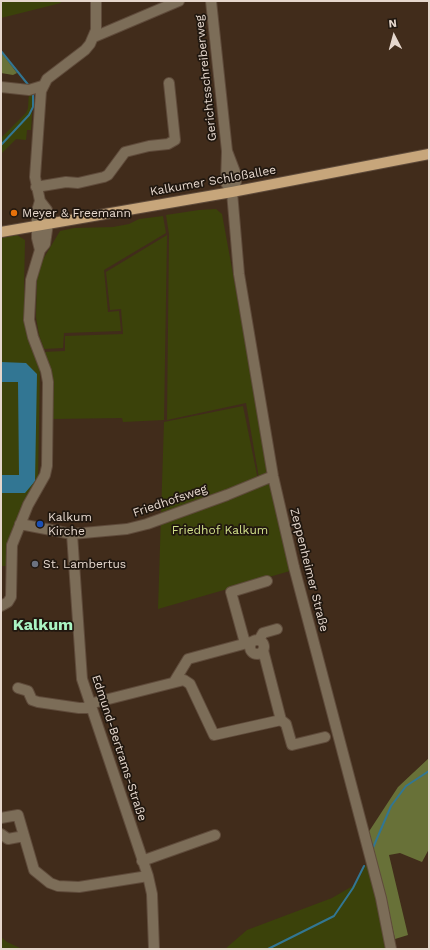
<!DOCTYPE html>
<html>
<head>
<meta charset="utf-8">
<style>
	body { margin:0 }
	#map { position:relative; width:430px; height:950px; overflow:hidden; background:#412c1b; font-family:"Work Sans",sans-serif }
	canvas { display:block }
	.frame { position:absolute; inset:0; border:2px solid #e5d7cd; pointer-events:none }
	.north { position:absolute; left:374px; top:16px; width:40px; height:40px; -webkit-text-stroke:3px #20170f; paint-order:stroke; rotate:354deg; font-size:11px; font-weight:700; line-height:16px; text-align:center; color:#e5d7cd }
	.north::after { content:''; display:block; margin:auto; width:14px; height:18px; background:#e5d7cd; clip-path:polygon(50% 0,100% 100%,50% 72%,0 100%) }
</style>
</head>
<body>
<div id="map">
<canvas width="430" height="950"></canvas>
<div class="frame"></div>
<div class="north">N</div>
</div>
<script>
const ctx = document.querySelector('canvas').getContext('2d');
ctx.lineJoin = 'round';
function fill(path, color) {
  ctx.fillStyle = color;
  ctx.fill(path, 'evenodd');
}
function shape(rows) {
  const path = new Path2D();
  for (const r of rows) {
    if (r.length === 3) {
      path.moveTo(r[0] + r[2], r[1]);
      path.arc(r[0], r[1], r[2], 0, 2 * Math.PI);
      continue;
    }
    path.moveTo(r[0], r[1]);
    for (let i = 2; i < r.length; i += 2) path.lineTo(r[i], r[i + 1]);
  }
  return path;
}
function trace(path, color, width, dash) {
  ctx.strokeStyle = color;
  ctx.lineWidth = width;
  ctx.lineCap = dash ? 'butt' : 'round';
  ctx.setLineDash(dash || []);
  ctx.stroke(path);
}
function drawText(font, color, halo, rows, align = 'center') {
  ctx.font = font + ' "Work Sans",sans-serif';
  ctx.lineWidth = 3.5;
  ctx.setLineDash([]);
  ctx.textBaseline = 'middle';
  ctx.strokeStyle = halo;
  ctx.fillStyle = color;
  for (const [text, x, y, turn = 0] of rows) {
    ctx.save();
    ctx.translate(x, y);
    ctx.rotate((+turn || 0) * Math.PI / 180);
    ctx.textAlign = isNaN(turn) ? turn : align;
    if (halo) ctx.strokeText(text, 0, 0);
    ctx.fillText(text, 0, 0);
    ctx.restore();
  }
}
fill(shape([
	[1,1,60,1,61,3,1,18],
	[29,92,32,92,33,98,31,130,27,130,26,140,16,139,1,154,1,138,26,113,28,108],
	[216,209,222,214,269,471,259,478,246,403,167,420,169,234,166,215,199,210],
	[163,216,166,233,104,270,108,312,119,311,121,331,64,333,63,348,44,349,39,335,36,317,37,278,42,261,60,231,74,228,113,227,129,224,139,219],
	[17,235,25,240,24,288,30,339,40,365,38,478,8,545,6,566,1,566,1,238],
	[167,235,164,420,123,422,122,418,52,419,43,352,65,351,65,336,123,334,121,309,110,310,106,272],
	[243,406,259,485,271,481,290,571,158,609,164,422],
	[368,861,388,949,225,949,247,930,332,898,356,884],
	[1,937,7,942,22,949,1,949]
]), '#3b420a');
fill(shape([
	[1,52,17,73,13,75,1,73],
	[429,758,429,849,422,862,400,853,389,855,408,935,395,939,386,899,366,836,398,787]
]), '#687138');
fill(shape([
	[1,362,26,363,37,374,35,481,25,493,1,493,1,475,19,475,18,382,1,382]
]), '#327693');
trace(shape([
	[1,51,30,87],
	[1,145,29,115,33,107,33,92],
	[372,850,391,806,406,786,429,771],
	[268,949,334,916,353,888,364,866]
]), '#327693', 2);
const minor = shape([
	[211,1,227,151,235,172,236,182,232,192,239,274,273,476,294,567,381,898,391,949],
	[94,37,179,1],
	[1,87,29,90,42,86],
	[227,152,226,183,232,192],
	[36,187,66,182,78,183,104,177,108,175,125,152,149,146,168,144,175,140,169,83],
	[40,201,37,211,37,238,40,250],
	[20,524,72,534,127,529,147,524,227,495,273,476],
	[72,534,82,679,148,876,152,894,154,949],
	[1,606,8,602,11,597,12,545,28,505,45,475,47,466,48,382,46,371,33,337,29,320,31,280,40,250,45,244,48,223,47,210,40,201,35,177,41,91,47,79,85,50,90,44,96,30,96,1],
	[257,647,7],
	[259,640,263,633,277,629],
	[245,643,231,592,267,581],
	[263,650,281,720,286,724,292,745,325,737],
	[174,682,188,659,251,642],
	[18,688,28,691,32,700,38,702,79,708,91,708],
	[89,704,184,680,190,684,214,735,281,720],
	[1,818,18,815,34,870,50,883,58,886,79,887,148,876],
	[1,834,8,839,24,836],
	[142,861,215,835]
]);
const major = shape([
	[1,232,232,192,429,154]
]);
trace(minor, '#5f4b3b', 12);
trace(major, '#5f4b3b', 12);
trace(minor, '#7c6d58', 10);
trace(major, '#c7a67b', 10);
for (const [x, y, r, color] of [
	[14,213,4,"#e8710a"],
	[40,524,4,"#1a4fb4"],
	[35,564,4,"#6b7280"]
]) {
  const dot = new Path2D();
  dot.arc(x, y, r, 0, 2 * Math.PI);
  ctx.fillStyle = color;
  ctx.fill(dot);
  trace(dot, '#20170f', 1.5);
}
drawText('12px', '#e5d7cd', '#20170f', [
	["Gerichtsschreiberweg",206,78,-96],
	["Kalkumer Schloßallee",213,181,-10],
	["Friedhofsweg",170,501,-19],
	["Zeppenheimer Straße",309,570,76],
	["Edmund-Bertrams-Straße",119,748,72]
]);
drawText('12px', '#e5d7cd', '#20170f', [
	["Meyer & Freemann",22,213],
	["Kalkum",48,517],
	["Kirche",48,531],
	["St. Lambertus",43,564]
], 'left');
drawText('12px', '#d1e08a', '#20170f', [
	["Friedhof Kalkum",220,530]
]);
drawText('bold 16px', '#a9f4c3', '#20170f', [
	["Kalkum",43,625]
]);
</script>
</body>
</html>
